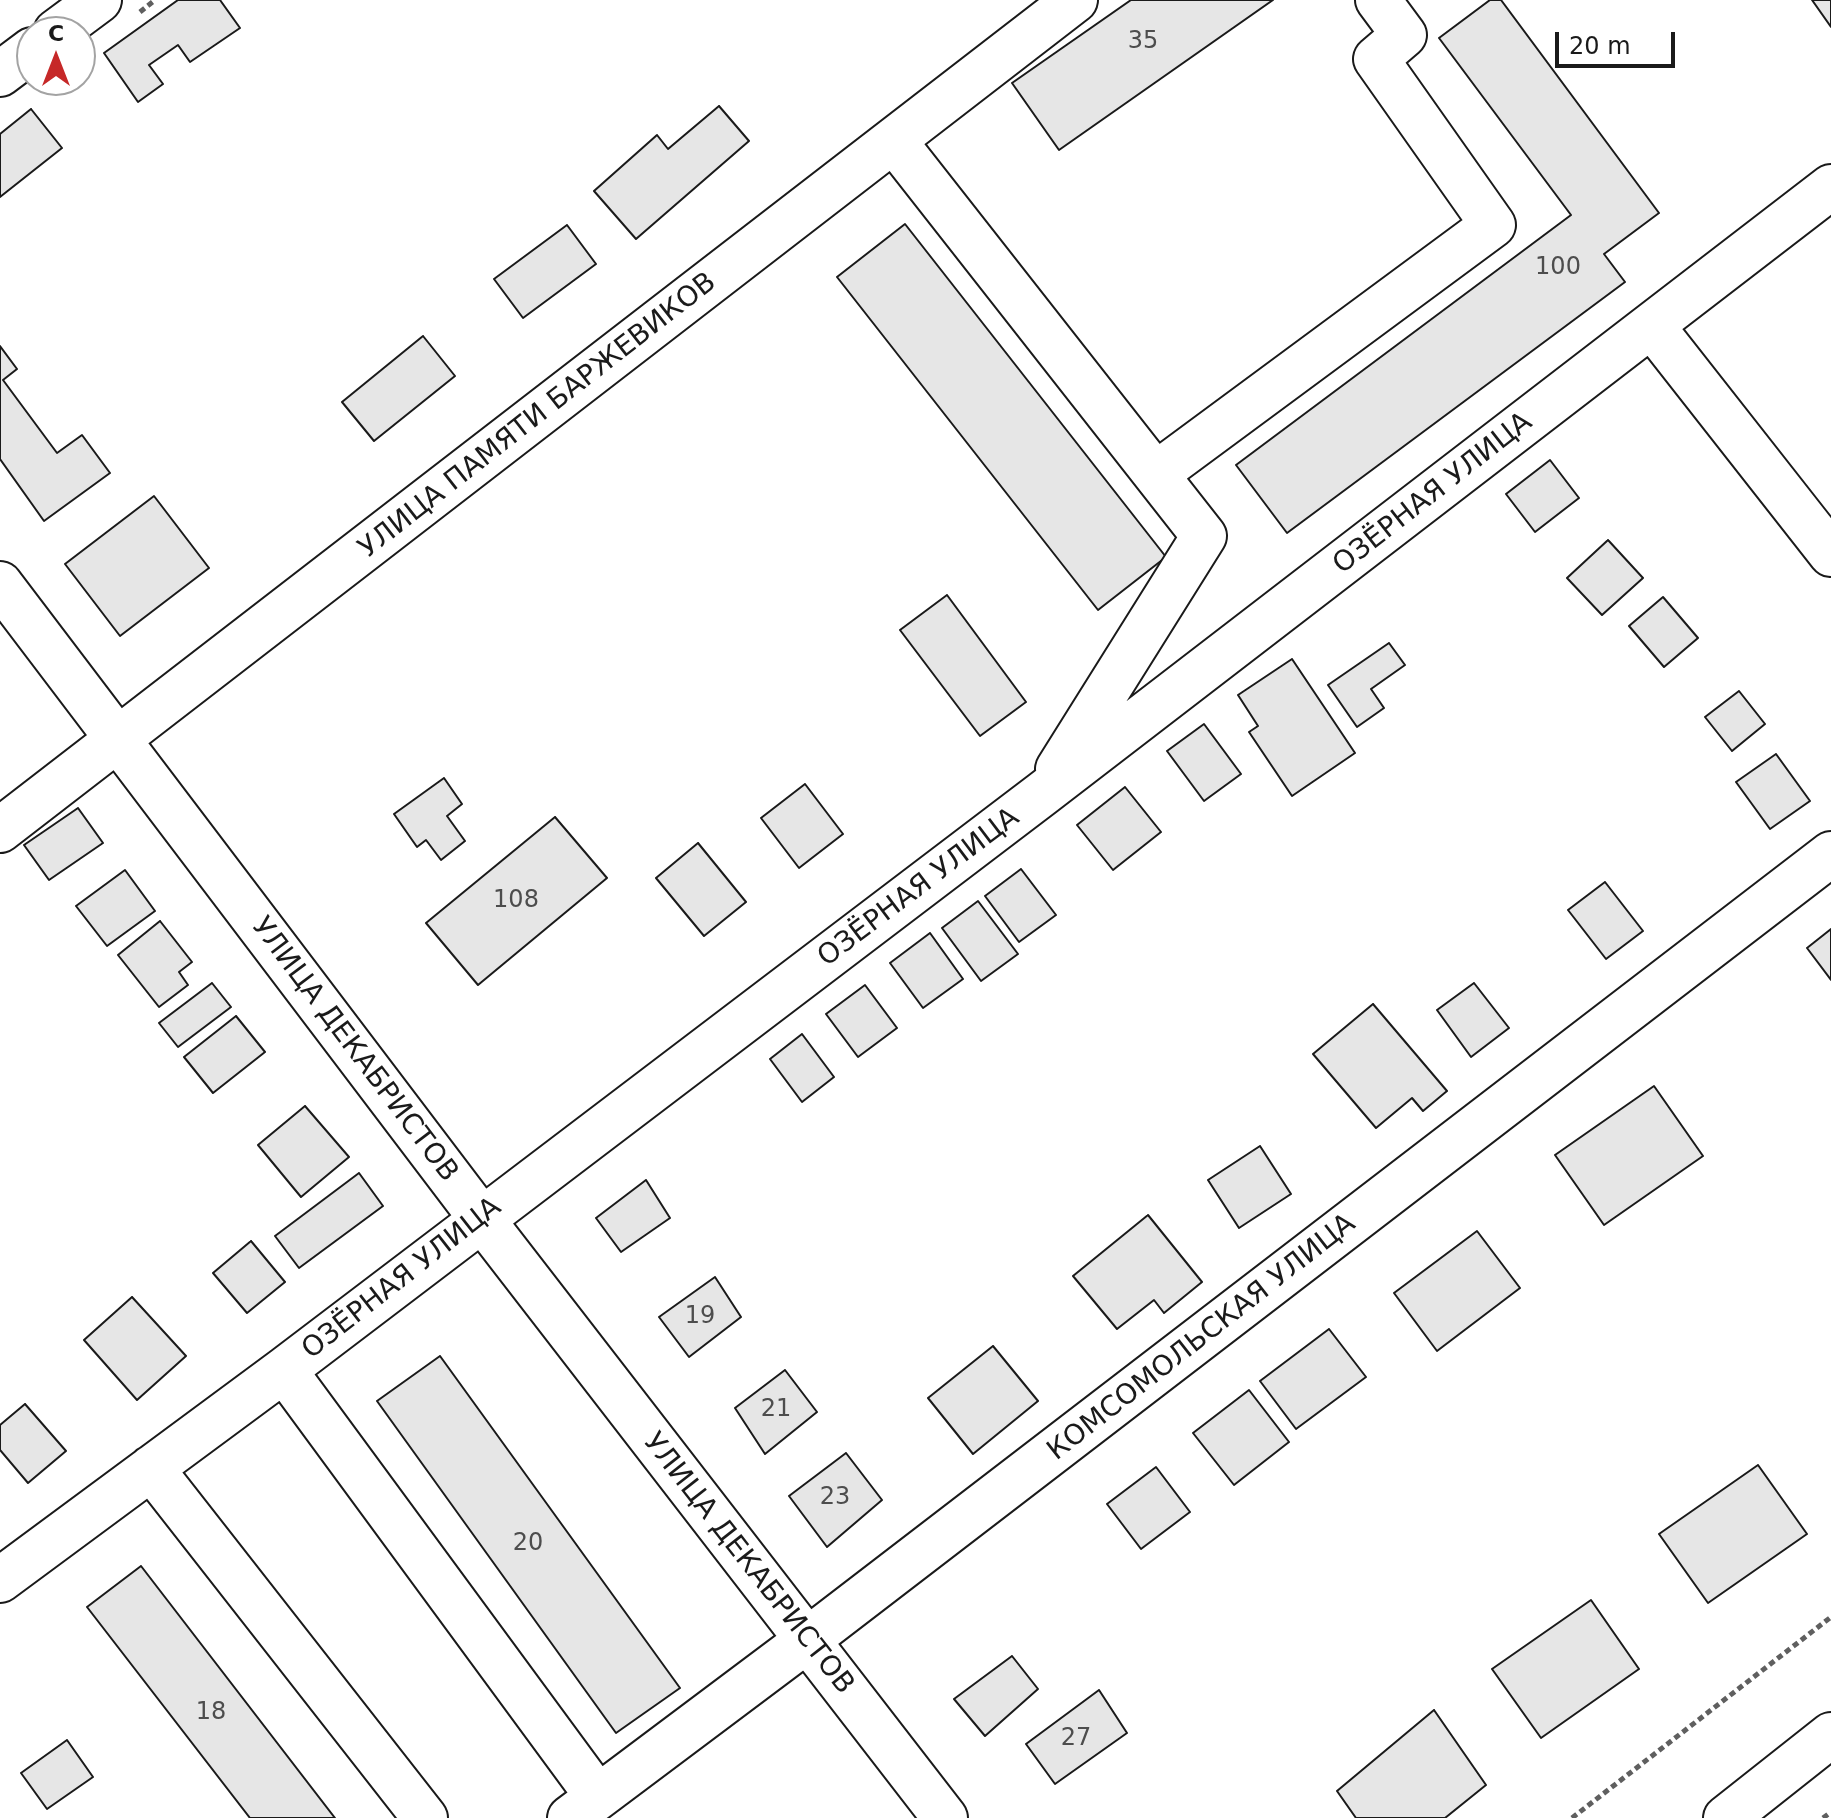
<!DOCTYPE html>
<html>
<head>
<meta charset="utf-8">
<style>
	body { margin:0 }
	#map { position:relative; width:1831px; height:1818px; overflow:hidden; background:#fff; font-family:"DejaVu Sans",sans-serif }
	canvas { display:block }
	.north { position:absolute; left:16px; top:16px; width:80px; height:80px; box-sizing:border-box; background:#fff; border:2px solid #a3a3a3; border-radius:50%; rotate:0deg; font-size:22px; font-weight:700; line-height:32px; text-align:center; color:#1a1a1a }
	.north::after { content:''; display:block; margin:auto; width:28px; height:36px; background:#c62828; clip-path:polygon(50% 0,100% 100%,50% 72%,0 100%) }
	.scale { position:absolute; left:1555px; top:32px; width:120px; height:36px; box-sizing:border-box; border:4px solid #1a1a1a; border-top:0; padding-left:10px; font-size:24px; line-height:28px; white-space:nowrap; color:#1a1a1a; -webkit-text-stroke:6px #fff; paint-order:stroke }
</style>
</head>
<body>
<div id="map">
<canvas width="1831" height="1818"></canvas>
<div class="north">С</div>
<div class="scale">20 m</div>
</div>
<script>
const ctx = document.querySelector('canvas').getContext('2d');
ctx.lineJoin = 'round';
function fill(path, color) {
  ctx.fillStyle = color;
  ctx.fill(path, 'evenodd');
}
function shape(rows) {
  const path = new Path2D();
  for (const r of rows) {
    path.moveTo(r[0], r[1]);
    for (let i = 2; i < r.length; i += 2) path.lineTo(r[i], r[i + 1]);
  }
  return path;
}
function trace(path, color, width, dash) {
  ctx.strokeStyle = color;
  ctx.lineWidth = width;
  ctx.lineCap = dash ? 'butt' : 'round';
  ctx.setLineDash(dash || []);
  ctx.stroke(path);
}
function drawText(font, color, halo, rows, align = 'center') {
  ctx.font = font + ' "DejaVu Sans",sans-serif';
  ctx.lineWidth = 6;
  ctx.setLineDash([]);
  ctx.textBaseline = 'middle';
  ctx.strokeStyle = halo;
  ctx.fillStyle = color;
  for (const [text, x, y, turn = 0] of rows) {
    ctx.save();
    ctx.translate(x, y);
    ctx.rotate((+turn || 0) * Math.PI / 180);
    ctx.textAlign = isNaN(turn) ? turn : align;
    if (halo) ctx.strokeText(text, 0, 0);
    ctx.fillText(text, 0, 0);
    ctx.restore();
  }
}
const building = shape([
	[220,0,240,28,190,62,178,45,149,65,163,84,138,102,104,53,178,0,220,0],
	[1131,0,1273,0,1059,150,1012,83,1131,0],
	[1490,0,1501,0,1659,213,1604,254,1625,282,1287,533,1236,465,1571,215,1439,38,1490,0],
	[1812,0,1831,0,1831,27,1812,0],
	[719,106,749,141,636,239,594,191,657,135,668,149,719,106],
	[31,109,62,148,0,197,0,134,31,109],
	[905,224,1166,557,1098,610,837,277,905,224],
	[567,225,596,264,523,318,494,279,567,225],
	[423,336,455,376,374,441,342,402,423,336],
	[0,346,17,369,3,380,57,453,82,435,110,473,44,521,0,459,0,346],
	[1550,460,1579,498,1535,532,1506,494,1550,460],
	[154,496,209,568,120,636,65,564,154,496],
	[1608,540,1643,578,1602,615,1567,578,1608,540],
	[947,595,1026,702,980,736,900,630,947,595],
	[1663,597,1698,638,1664,667,1629,626,1663,597],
	[1389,643,1405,665,1371,689,1384,708,1357,727,1328,685,1389,643],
	[1292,659,1355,753,1292,796,1249,732,1258,726,1238,695,1292,659],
	[1739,691,1765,724,1732,751,1705,717,1739,691],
	[1204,724,1241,774,1204,801,1167,751,1204,724],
	[1776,754,1810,801,1770,829,1736,782,1776,754],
	[444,778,462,804,447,816,465,841,441,860,426,840,417,847,394,814,444,778],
	[805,784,843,834,799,868,761,818,805,784],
	[1125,787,1161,832,1113,870,1077,825,1125,787],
	[78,808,103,843,49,880,24,845,78,808],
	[555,817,607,878,478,985,426,923,555,817],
	[698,843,746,902,704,936,656,878,698,843],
	[1021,869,1056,915,1019,942,985,896,1021,869],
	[125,870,155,911,107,946,76,906,125,870],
	[1605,882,1643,931,1606,959,1568,910,1605,882],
	[978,901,1018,954,981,981,942,928,978,901],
	[160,921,192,962,179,972,188,985,159,1007,118,955,160,921],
	[1831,929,1831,980,1807,948,1831,929],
	[930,933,963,979,923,1008,890,963,930,933],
	[212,983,231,1007,178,1047,159,1023,212,983],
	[1474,983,1509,1028,1471,1057,1437,1010,1474,983],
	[865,985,897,1028,858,1057,826,1014,865,985],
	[1373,1004,1447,1091,1423,1111,1412,1098,1376,1128,1313,1054,1373,1004],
	[236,1016,265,1052,213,1093,184,1057,236,1016],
	[802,1034,834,1077,802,1102,770,1059,802,1034],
	[1654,1086,1703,1156,1604,1225,1555,1155,1654,1086],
	[305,1106,349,1157,301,1197,258,1145,305,1106],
	[1260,1146,1291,1194,1239,1228,1208,1180,1260,1146],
	[359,1173,383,1206,299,1268,275,1236,359,1173],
	[646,1180,670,1218,621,1252,596,1218,646,1180],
	[1148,1215,1202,1282,1164,1313,1154,1300,1117,1329,1073,1276,1148,1215],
	[1477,1231,1520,1288,1437,1351,1394,1293,1477,1231],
	[251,1241,285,1282,247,1313,213,1273,251,1241],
	[715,1277,741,1317,689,1357,659,1317,715,1277],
	[132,1297,186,1356,137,1400,84,1340,132,1297],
	[1329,1329,1366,1377,1296,1429,1260,1381,1329,1329],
	[993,1346,1038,1401,973,1454,928,1398,993,1346],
	[440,1356,680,1688,616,1733,377,1401,440,1356],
	[785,1370,817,1412,765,1454,735,1408,785,1370],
	[1249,1390,1289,1442,1234,1485,1193,1433,1249,1390],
	[25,1404,66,1451,28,1483,0,1450,0,1425,25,1404],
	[846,1453,882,1500,827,1547,789,1496,846,1453],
	[1758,1465,1807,1534,1708,1603,1659,1534,1758,1465],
	[1156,1467,1190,1512,1141,1549,1107,1504,1156,1467],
	[141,1566,335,1818,250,1818,87,1607,141,1566],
	[1591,1600,1639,1669,1541,1738,1492,1669,1591,1600],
	[1012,1656,1038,1689,985,1736,954,1699,1012,1656],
	[1099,1690,1127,1733,1055,1784,1026,1744,1099,1690],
	[1434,1710,1486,1785,1445,1818,1356,1818,1337,1791,1434,1710],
	[67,1740,93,1777,47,1809,21,1773,67,1740]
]);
fill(building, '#e6e6e6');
trace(building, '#1a1a1a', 2);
const minor = shape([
	[56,32,99,0],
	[0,74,32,50],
	[894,141,1204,536,1058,769],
	[1652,326,1831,554],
	[1156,474,1493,225,1376,59,1404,35,1378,0],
	[0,584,481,1218,945,1818],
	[0,830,1075,0],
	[284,1370,598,1797],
	[151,1468,425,1818],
	[0,1580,284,1370,1042,794,1831,187],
	[570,1818,806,1641,1831,854]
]);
const major = shape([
	[1726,1818,1831,1735]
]);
trace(minor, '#1a1a1a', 48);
trace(major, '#1a1a1a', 48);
trace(shape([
	[140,12,155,0],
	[1572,1818,1831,1617],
	[1823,1818,1831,1812]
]), '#5f5f5f', 5, [6, 4]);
trace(minor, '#fff', 44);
trace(major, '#fff', 44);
drawText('24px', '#4d4d4d', null, [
	["35",1143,42],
	["100",1558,268],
	["108",516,901],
	["19",700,1317],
	["21",776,1410],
	["23",835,1498],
	["20",528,1544],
	["18",211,1713],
	["27",1076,1739]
]);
drawText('28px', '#1a1a1a', '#fff', [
	["УЛИЦА ПАМЯТИ БАРЖЕВИКОВ",538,416,-38],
	["ОЗЁРНАЯ УЛИЦА",1433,494,-38],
	["ОЗЁРНАЯ УЛИЦА",919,888,-37],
	["УЛИЦА ДЕКАБРИСТОВ",354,1050,53],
	["ОЗЁРНАЯ УЛИЦА",402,1279,-38],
	["КОМСОМОЛЬСКАЯ УЛИЦА",1202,1338,-38],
	["УЛИЦА ДЕКАБРИСТОВ",748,1564,52]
]);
</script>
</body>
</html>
